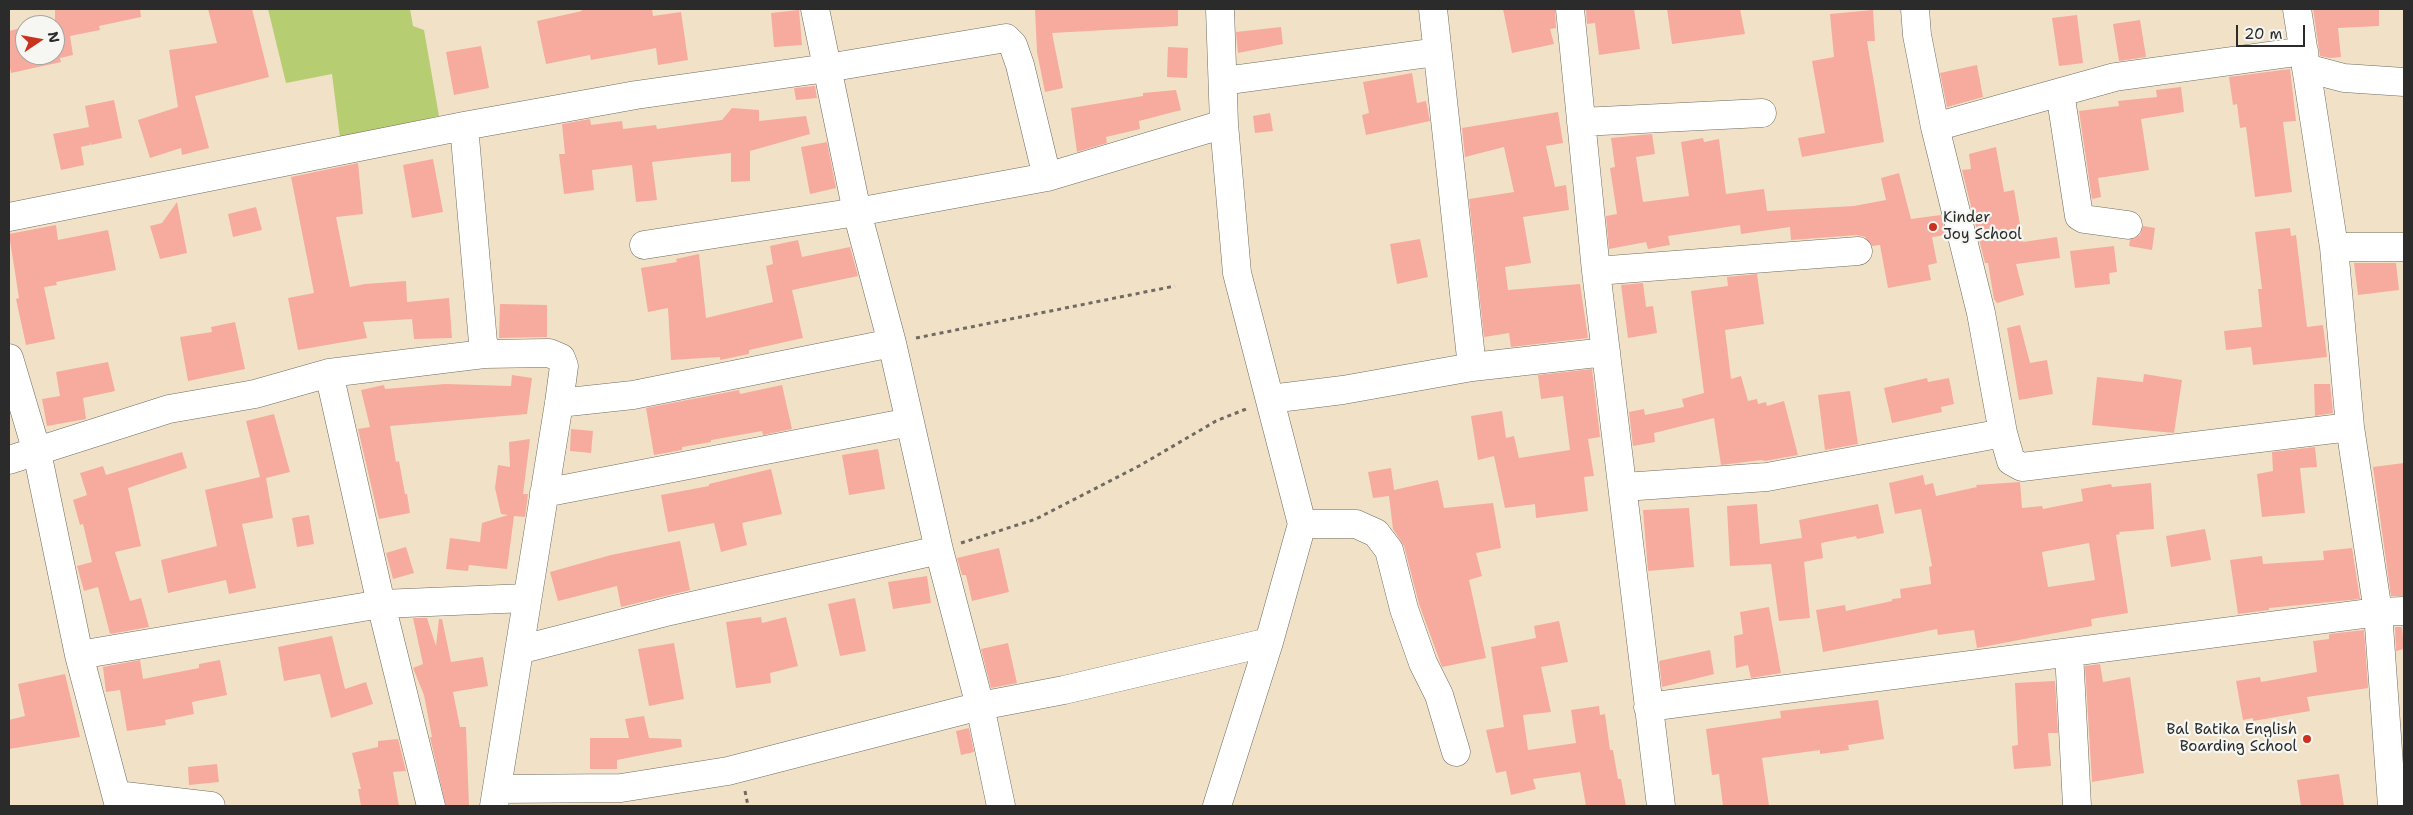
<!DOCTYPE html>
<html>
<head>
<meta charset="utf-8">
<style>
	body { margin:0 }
	#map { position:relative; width:2413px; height:815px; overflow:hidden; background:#f1e2c7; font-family:"Shantell Sans",sans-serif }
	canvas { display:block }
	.frame { position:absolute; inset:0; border:10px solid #2b2b2b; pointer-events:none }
	.north { position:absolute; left:15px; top:15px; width:50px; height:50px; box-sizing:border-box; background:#f6f6f2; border:1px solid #a5a5a2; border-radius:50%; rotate:78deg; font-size:14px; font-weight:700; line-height:20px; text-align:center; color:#2b2b2b }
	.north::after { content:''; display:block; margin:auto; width:18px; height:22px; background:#c8321e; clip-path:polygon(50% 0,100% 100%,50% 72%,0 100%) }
	.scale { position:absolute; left:2236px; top:25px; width:69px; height:22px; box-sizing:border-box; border:2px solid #2b2b2b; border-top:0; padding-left:6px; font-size:15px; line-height:18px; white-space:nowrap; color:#2b2b2b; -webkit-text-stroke:4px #f6f6f2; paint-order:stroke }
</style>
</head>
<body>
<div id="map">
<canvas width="2413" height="815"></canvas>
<div class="frame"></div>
<div class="north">N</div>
<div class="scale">20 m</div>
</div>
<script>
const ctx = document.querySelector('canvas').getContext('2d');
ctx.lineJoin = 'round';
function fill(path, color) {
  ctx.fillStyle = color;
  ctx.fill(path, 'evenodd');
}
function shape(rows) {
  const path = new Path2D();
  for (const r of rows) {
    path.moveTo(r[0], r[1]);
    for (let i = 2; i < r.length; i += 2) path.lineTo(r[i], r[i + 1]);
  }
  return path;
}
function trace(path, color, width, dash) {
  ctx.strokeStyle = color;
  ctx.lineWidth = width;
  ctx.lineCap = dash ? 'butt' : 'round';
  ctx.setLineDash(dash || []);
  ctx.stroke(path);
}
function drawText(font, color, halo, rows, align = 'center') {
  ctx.font = font + ' "Shantell Sans",sans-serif';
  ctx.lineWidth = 4.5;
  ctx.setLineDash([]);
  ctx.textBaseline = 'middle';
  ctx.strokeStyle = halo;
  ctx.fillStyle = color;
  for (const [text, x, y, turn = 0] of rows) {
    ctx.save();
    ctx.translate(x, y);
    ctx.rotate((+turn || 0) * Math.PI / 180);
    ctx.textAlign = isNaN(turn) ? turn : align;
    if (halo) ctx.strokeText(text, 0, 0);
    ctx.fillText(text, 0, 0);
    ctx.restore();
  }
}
fill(shape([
	[268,9,410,9,413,26,424,30,439,116,340,138,332,74,286,83]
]), '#b7cd72');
fill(shape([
	[55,9,140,9,141,17,99,26,100,30,70,36,73,55,60,58,61,62,11,73,9,63,9,31,25,27,25,55,55,55,55,25,35,25,55,21],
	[208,9,252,9,269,77,195,96,209,148,182,155,181,148,150,158,138,120,178,107,169,50,217,43],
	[581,9,652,9,653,16,681,12,688,60,658,65,656,48,591,60,590,55,546,64,537,21,582,11],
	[1035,9,1178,9,1178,26,1052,33,1063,88,1045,92,1037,52],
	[1503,9,1555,9,1556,28,1550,29,1554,44,1512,53],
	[1586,9,1634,9,1640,49,1599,55,1595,23,1587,24],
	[1667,9,1740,9,1745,34,1672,44],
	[2313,9,2379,9,2379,26,2338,28,2341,57,2330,58,2320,56],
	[799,10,802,45,774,47,771,13],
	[1873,10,1875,41,1867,41,1884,142,1802,157,1798,138,1825,133,1812,61,1834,57,1830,14],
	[2077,15,2083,63,2059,66,2052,18],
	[2140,20,2146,57,2119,61,2113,24],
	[1281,27,1283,44,1238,53,1236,32],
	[481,46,489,88,454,95,446,52],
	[1168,47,1188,48,1187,78,1167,77],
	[1977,65,1983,97,1947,107,1940,73],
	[2290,69,2296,121,2283,122,2292,192,2255,197,2246,127,2240,128,2237,104,2233,105,2229,77],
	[1412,73,1417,103,1426,101,1430,121,1366,135,1362,115,1369,113,1363,82],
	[815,86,817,98,796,100,794,88],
	[2181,87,2184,112,2141,119,2149,170,2098,178,2101,197,2092,199,2079,111,2119,106,2118,101,2157,97,2156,90],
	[1176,90,1181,110,1139,121,1140,129,1106,137,1107,143,1077,152,1071,108,1143,96,1143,93],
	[114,100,122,138,91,145,90,142,90,145,81,147,84,165,61,170,53,134,89,127,85,106],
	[732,108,759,110,759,121,806,116,810,134,750,151,750,181,731,182,731,153,652,162,657,200,636,202,632,165,592,170,594,190,564,194,559,154,565,154,562,124,590,119,591,125,622,121,623,129,656,125,657,129,722,120],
	[1558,112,1563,143,1546,146,1555,187,1566,185,1569,210,1523,217,1531,263,1505,267,1508,290,1580,284,1588,338,1511,347,1509,333,1484,337,1469,199,1514,192,1504,147,1465,157,1462,128],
	[1270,113,1273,131,1255,133,1253,116],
	[1652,134,1655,154,1636,157,1643,202,1689,196,1681,142,1703,138,1704,142,1719,139,1726,194,1764,189,1767,211,1854,206,1886,200,1881,178,1899,173,1911,219,1941,215,1946,235,1932,237,1937,263,1928,265,1931,280,1888,288,1880,245,1872,246,1865,237,1857,235,1791,240,1790,227,1741,234,1740,225,1668,236,1670,245,1648,249,1646,242,1609,249,1606,216,1617,214,1610,168,1615,167,1611,138],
	[827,142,836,188,810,194,801,147],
	[1996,147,2004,192,2014,190,2023,242,2057,237,2060,258,2016,264,2024,295,1997,303,1994,299,1988,263,1985,263,1962,170,1971,169,1969,154],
	[433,159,443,212,412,218,403,165],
	[358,163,363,214,336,217,350,287,365,284,406,281,407,302,449,298,452,338,414,339,412,319,363,322,367,338,298,350,288,298,314,293,291,177],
	[177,202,187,253,160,259,150,226,162,223],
	[256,207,262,230,233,237,228,214],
	[56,225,58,240,108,230,116,270,56,282,57,285,44,287,55,339,26,345,16,299,19,298,9,234],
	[2143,226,2155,228,2152,250,2129,246,2130,240,2140,235],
	[2290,228,2291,236,2296,235,2307,327,2323,325,2327,357,2253,365,2251,347,2226,350,2224,331,2262,327,2258,289,2262,289,2255,232],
	[1420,239,1428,277,1397,284,1390,244],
	[798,240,802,257,850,247,858,276,792,290,803,338,749,350,749,354,720,360,720,357,671,360,668,308,648,312,641,268,677,262,676,259,699,254,706,318,773,302,766,266,773,264,770,246],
	[2114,246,2117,272,2109,273,2110,284,2075,288,2070,251],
	[2354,263,2396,263,2399,290,2358,295],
	[1757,274,1764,324,1725,330,1731,379,1741,376,1748,401,1757,399,1758,404,1766,402,1767,406,1784,401,1798,455,1765,461,1761,460,1721,465,1714,418,1654,433,1655,442,1633,446,1629,412,1644,409,1645,415,1684,407,1682,399,1704,393,1691,291,1728,286,1727,277],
	[1643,283,1646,307,1653,306,1657,333,1628,338,1621,285],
	[500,304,547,305,547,337,499,338],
	[235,322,245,369,188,381,180,337,212,332,211,327],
	[2020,325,2030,363,2047,360,2053,394,2019,400,2007,328],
	[108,362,115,391,83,398,86,419,47,426,42,399,60,396,56,372],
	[1592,369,1600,437,1588,439,1594,476,1584,477,1588,511,1536,518,1535,504,1505,508,1494,456,1478,460,1471,416,1502,411,1506,438,1514,436,1519,458,1570,450,1563,396,1541,399,1538,375],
	[2144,374,2182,380,2174,433,2092,425,2097,377,2143,382],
	[512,375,532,378,527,414,390,426,396,462,399,461,405,494,407,494,410,513,379,519,358,429,370,427,361,390,384,385,385,389,445,384,511,386],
	[1927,378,1928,382,1949,378,1954,404,1941,407,1942,412,1892,423,1884,388],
	[2314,384,2330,384,2333,413,2315,416],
	[782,385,792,429,763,435,762,431,711,440,711,442,682,447,682,450,654,455,646,408,739,390,740,394],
	[1850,391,1858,444,1825,450,1818,395],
	[274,414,290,472,266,478,273,518,242,524,256,588,229,594,226,580,168,593,161,560,217,546,205,490,260,477,246,421],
	[571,429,593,431,591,453,570,451],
	[530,439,523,494,528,494,525,517,514,516,507,569,469,565,468,571,446,569,450,538,480,542,482,523,508,515,501,514,495,488,498,465,510,467,509,442],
	[2315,447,2317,467,2300,468,2305,513,2262,517,2257,474,2273,471,2272,452],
	[878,449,885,489,849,495,842,455],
	[182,452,187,468,128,488,141,546,115,552,130,601,141,598,149,627,110,634,98,587,84,591,77,566,92,562,83,524,80,525,73,500,87,495,80,473,103,466,106,475],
	[2404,463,2404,596,2391,596,2373,467],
	[1391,468,1394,490,1438,480,1444,508,1493,503,1501,548,1476,553,1482,576,1469,580,1486,658,1442,667,1419,604,1404,546,1393,529,1389,496,1373,498,1368,472],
	[771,469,782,514,742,523,747,545,721,552,714,523,668,532,661,495,709,486,709,484],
	[1923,475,1925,485,1933,483,1936,496,1977,487,1976,485,2020,482,2022,508,2042,506,2043,509,2083,501,2081,489,2111,484,2112,487,2151,483,2154,529,2119,532,2120,534,2116,535,2128,613,2091,619,2092,626,1977,648,1974,630,1938,635,1937,629,1823,652,1816,610,1845,605,1846,611,1892,601,1892,599,1901,598,1900,589,1931,584,1929,567,1932,566,1921,509,1895,514,1889,483],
	[2089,543,2095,580,2048,587,2042,552],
	[1757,504,1760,544,1802,538,1799,520,1878,504,1884,533,1857,539,1856,536,1821,543,1823,558,1804,562,1810,618,1779,621,1771,564,1730,566,1727,506],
	[1689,508,1694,567,1648,571,1643,510],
	[309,515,314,544,297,547,292,518],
	[2205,529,2211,560,2171,567,2166,536],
	[680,541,690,590,621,607,617,586,558,601,550,572,611,555],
	[406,547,414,573,393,579,386,553],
	[999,548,1009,592,972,601,966,575,962,575,957,558],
	[2352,548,2360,599,2269,608,2269,610,2238,614,2230,560,2262,556,2263,564,2324,560,2323,551],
	[927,576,931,603,893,609,888,582],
	[855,598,866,651,840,656,828,604],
	[1769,607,1781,673,1751,678,1748,665,1736,668,1734,636,1743,634,1740,612],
	[761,617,762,623,786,617,798,666,770,673,771,683,736,688,726,622],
	[413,618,427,618,436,646,439,619,442,619,451,662,483,657,488,686,453,692,460,727,466,727,469,806,446,806,430,737,432,737,424,695,413,668,423,664],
	[1559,621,1568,662,1541,667,1551,712,1523,715,1528,750,1576,743,1571,710,1599,706,1600,715,1605,714,1610,750,1613,750,1618,779,1621,779,1626,806,1586,806,1580,772,1533,779,1536,789,1511,795,1506,771,1496,773,1486,730,1504,727,1491,647,1536,638,1534,626],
	[2395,627,2402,627,2404,649,2396,651],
	[2364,630,2368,688,2307,697,2310,711,2253,721,2253,718,2243,720,2236,681,2260,677,2261,682,2317,672,2313,641,2329,639,2329,634],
	[332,636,345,689,366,682,373,704,331,718,320,674,284,681,278,647],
	[674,643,684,699,649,706,638,649],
	[1008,643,1017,683,991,688,981,649],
	[1710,650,1714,674,1662,687,1659,661],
	[140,660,143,679,199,668,199,664,220,660,227,695,192,702,194,714,165,720,166,725,127,731,120,690,106,692,103,667],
	[2100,664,2103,682,2130,677,2144,773,2092,782,2085,666],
	[65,674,80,737,9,749,9,720,25,716,18,684],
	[2055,681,2058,733,2048,733,2051,766,2014,769,2012,746,2018,745,2015,683],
	[1878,700,1884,739,1848,745,1849,750,1820,754,1820,750,1762,758,1769,806,1723,806,1719,774,1712,775,1706,729,1781,718,1780,711],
	[644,716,649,738,681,739,682,747,617,760,617,769,590,769,590,738,629,738,625,719],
	[969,728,974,752,961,755,956,731],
	[398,739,406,771,393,772,399,806,361,806,358,789,361,789,352,753,378,747,378,741],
	[217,764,219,782,189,785,188,767],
	[2339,774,2344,806,2301,806,2297,780]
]), '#f7aa9e');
const minor = shape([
	[815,9,857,212,892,343,939,550,980,706,1001,806],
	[1433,9,1472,367],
	[1570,9,1596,271,1661,806],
	[1915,9,1917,35,1935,127,1981,313,2003,433,2011,461,2022,467,2350,427],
	[2297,9,2334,247,2350,427,2378,612,2392,806],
	[2306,68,2344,78,2404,82],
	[1223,81,1437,52],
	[2060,92,2079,216,2084,219,2128,225],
	[1581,122,1762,113],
	[464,126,484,354],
	[1935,127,2115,77,2304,51],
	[9,217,464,126,636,95,827,68,1006,38,1013,45,1020,65,1047,177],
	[644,245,857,212,1047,177,1224,124],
	[2334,247,2404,247],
	[1596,271,1858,251],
	[9,358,37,452,79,655,119,806],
	[329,373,381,604,431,806],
	[1270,399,1343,390,1472,367,1606,352],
	[559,403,633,395,892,343],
	[9,460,169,409,255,394,329,373,484,354,549,353,561,358,564,366,559,403,494,806],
	[1624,487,1767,477,2003,433],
	[544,493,910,422],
	[1302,524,1356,524,1376,533,1389,550,1404,609,1423,663,1439,695,1456,752],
	[519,650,670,611,939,550],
	[2069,652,2077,806],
	[79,655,381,604,527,598],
	[1648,707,2378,612,2404,611],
	[497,789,621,788,728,771,980,706,1064,690,1269,642],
	[116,795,211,806],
	[1217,806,1269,642,1302,524,1237,273,1224,124,1220,9]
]);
trace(minor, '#706b62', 29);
trace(shape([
	[916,338,1175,286],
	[961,543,1036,519,1139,466,1216,421,1246,409],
	[745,791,748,806]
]), '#706b62', 3, [4, 4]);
trace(minor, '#fff', 28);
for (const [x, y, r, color] of [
	[1933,227,5,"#c8321e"],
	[2307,739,5,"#c8321e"]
]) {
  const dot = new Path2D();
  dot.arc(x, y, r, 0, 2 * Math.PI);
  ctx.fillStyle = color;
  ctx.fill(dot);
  trace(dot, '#f6f6f2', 2);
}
drawText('15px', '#2b2b2b', '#f6f6f2', [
	["Kinder",1943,218],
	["Joy School",1943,235],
	["Bal Batika English",2297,730,"right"],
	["Boarding School",2297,747,"right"]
], 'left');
</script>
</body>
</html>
